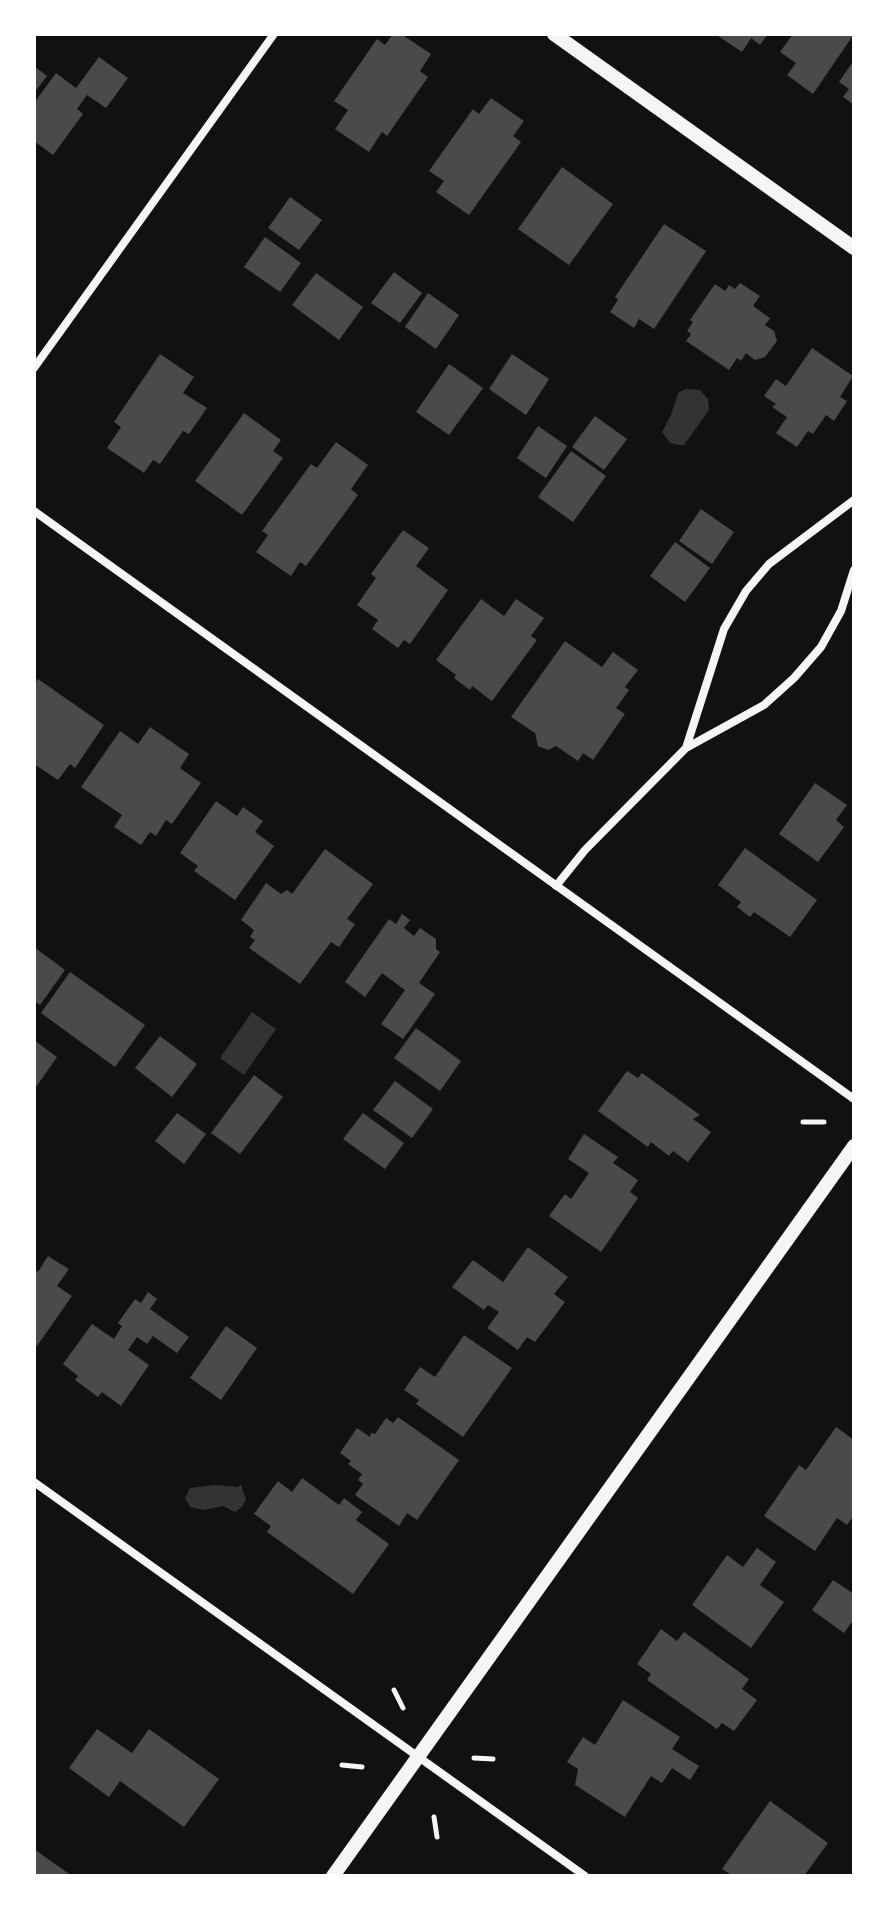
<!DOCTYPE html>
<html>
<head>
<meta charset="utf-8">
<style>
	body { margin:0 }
	#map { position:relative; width:888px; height:1910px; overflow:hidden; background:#111; font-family:Montserrat,sans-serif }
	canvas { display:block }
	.frame { position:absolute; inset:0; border:36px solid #fff; pointer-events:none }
</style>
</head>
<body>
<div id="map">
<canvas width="888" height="1910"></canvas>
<div class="frame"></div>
</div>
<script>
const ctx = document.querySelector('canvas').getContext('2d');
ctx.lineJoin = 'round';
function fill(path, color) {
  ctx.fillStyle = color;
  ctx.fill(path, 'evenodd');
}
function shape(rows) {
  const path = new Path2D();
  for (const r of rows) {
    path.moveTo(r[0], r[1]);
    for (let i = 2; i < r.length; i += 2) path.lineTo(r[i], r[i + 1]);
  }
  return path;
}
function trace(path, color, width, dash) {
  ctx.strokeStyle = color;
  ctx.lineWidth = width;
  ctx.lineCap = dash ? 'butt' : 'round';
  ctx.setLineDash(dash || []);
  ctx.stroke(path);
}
fill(shape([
	[686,389,700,390,708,399,709,410,684,445,679,445,670,443,662,432,671,415,678,393],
	[252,1012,276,1029,244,1075,220,1058],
	[215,1485,237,1487,241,1485,246,1499,242,1507,235,1512,223,1506,204,1510,190,1507,185,1498,190,1488]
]), '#333');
fill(shape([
	[393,34,401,34,431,54,420,71,428,77,387,136,382,132,369,152,335,129,348,110,334,101,377,39,385,45],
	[720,34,768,34,760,45,751,38,742,52,718,36],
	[793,34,854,34,813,94,787,75,796,63,780,52],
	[99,57,128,78,106,108,87,95,77,109,83,114,53,155,34,141,34,103,56,73,76,88],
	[854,60,854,105,843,97,849,89,839,82],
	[34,66,47,76,34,93],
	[491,98,524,121,513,136,521,142,469,215,436,192,444,181,429,171,473,109,479,114],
	[562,167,613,204,569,265,518,229],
	[290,197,322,220,299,250,268,228],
	[664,224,706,251,654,329,639,319,634,328,610,312,618,300,615,297],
	[265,237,301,263,280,292,244,267],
	[394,272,422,293,400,323,371,303],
	[316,273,363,307,339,340,292,305],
	[740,283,760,296,753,306,770,318,765,325,774,331,777,341,765,357,755,360,746,353,741,361,737,358,729,370,686,341,691,334,687,331,693,322,690,320,715,284,725,291,729,285,735,289],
	[428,293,459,315,436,349,405,327],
	[812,348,853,376,840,397,847,401,834,421,826,415,813,434,808,431,797,447,776,433,787,417,772,407,776,404,764,396,776,379,786,386],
	[160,354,194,377,183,393,207,408,189,434,183,431,160,464,153,460,144,473,107,448,121,427,114,422],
	[512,354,549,379,526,415,489,389],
	[449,364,483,388,449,435,416,412],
	[244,413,281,440,273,451,283,458,242,515,195,481],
	[595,416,627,439,604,470,572,447],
	[538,426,567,446,546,478,517,458],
	[336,442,368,465,351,489,358,495,306,566,300,562,291,576,256,552,268,535,262,531,311,464,317,468],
	[571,451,606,476,573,522,538,497],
	[701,509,734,532,712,564,679,541],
	[403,530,429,548,416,566,448,590,410,644,404,640,398,648,372,629,378,620,357,605,376,578,371,574],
	[675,542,710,568,685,602,650,576],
	[481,599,504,616,516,599,544,618,531,636,537,640,492,701,472,686,470,690,454,678,456,675,436,660],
	[565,641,602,667,613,652,638,670,625,687,629,690,616,708,625,714,593,760,583,753,578,761,556,746,548,750,538,746,535,733,511,717],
	[38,679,104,725,75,768,70,764,58,780,34,764,34,684],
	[150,727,189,754,180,768,201,783,172,824,166,820,156,836,150,832,141,845,114,827,122,815,81,787,120,731,138,744],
	[815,783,847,805,836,820,844,827,818,862,779,834],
	[216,801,237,816,243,807,263,821,255,832,274,846,235,900,194,871,198,866,180,853],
	[745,848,817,900,790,937,754,912,750,917,737,907,741,902,718,885],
	[325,849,373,884,347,919,355,924,339,947,331,942,300,984,249,948,255,940,250,937,254,930,241,920,266,883,281,894,287,890,292,894],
	[402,914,410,920,404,928,414,936,420,928,436,939,436,949,440,952,419,983,435,994,403,1039,381,1024,405,990,382,973,365,997,345,982,389,919,396,924],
	[34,947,65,970,40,1005,34,1001],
	[70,972,145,1025,115,1067,41,1013],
	[416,1028,461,1061,440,1091,394,1058],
	[160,1036,197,1064,172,1097,135,1068],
	[34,1040,57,1057,34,1090],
	[627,1071,638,1078,642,1073,700,1115,693,1119,711,1132,688,1162,673,1151,669,1156,651,1142,648,1147,598,1111],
	[254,1075,283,1097,240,1154,211,1133],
	[395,1081,433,1109,412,1138,373,1110],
	[177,1113,206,1134,184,1164,155,1141],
	[363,1113,404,1143,385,1169,343,1139],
	[584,1134,618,1157,613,1163,638,1180,630,1192,638,1198,601,1252,549,1216,565,1194,571,1199,589,1173,568,1159],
	[528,1247,568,1277,554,1294,565,1302,535,1342,527,1337,518,1350,487,1328,499,1312,488,1305,484,1310,452,1287,473,1260,503,1282],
	[48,1256,69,1269,57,1286,72,1296,37,1346,34,1344,34,1269,38,1272],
	[148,1292,157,1299,150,1309,189,1337,177,1353,153,1336,147,1344,137,1337,128,1350,149,1365,121,1406,102,1392,98,1397,75,1380,78,1376,63,1364,92,1324,114,1339,122,1326,118,1323,135,1299,141,1303],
	[226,1326,257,1348,221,1400,190,1378],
	[464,1335,512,1368,463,1437,416,1404,419,1400,404,1390,420,1367,435,1377],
	[398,1417,459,1460,417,1520,407,1513,399,1526,355,1495,363,1484,358,1480,362,1474,348,1464,351,1461,340,1453,357,1428,370,1437,371,1433,375,1434,386,1418,393,1423],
	[836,1427,854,1440,854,1515,847,1525,837,1518,815,1551,764,1516,799,1465,806,1470],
	[302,1478,339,1505,344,1498,362,1512,356,1520,389,1544,353,1594,267,1532,271,1526,254,1514,278,1481,292,1492],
	[757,1548,776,1562,760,1585,784,1602,751,1648,692,1605,727,1555,743,1567],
	[833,1580,854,1594,854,1619,844,1633,812,1610],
	[661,1629,677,1641,684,1632,749,1679,742,1689,757,1700,734,1731,722,1723,717,1729,647,1680,651,1674,637,1664],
	[623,1700,680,1737,672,1749,699,1766,690,1780,672,1768,662,1783,651,1776,625,1817,575,1785,578,1769,567,1762,583,1737,595,1745],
	[97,1729,132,1753,149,1729,219,1779,184,1827,120,1781,109,1797,69,1768],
	[770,1801,828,1843,804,1876,733,1876,722,1869],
	[34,1849,72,1876,34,1876]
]), '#4a4a4a');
trace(shape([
	[803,1122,824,1122],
	[394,1690,403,1708],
	[474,1758,493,1759],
	[342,1765,362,1767],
	[434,1817,437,1837]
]), '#f5f5f5', 5);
trace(shape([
	[34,368,274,34],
	[34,511,854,1099],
	[686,748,724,629,746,591,769,564,854,500],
	[556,886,585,850,686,748,764,705,794,678,821,647,841,611,854,570],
	[34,1482,585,1876]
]), '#f5f5f5', 8);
trace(shape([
	[554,34,854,248],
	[333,1876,854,1146]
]), '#f5f5f5', 14);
</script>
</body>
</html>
